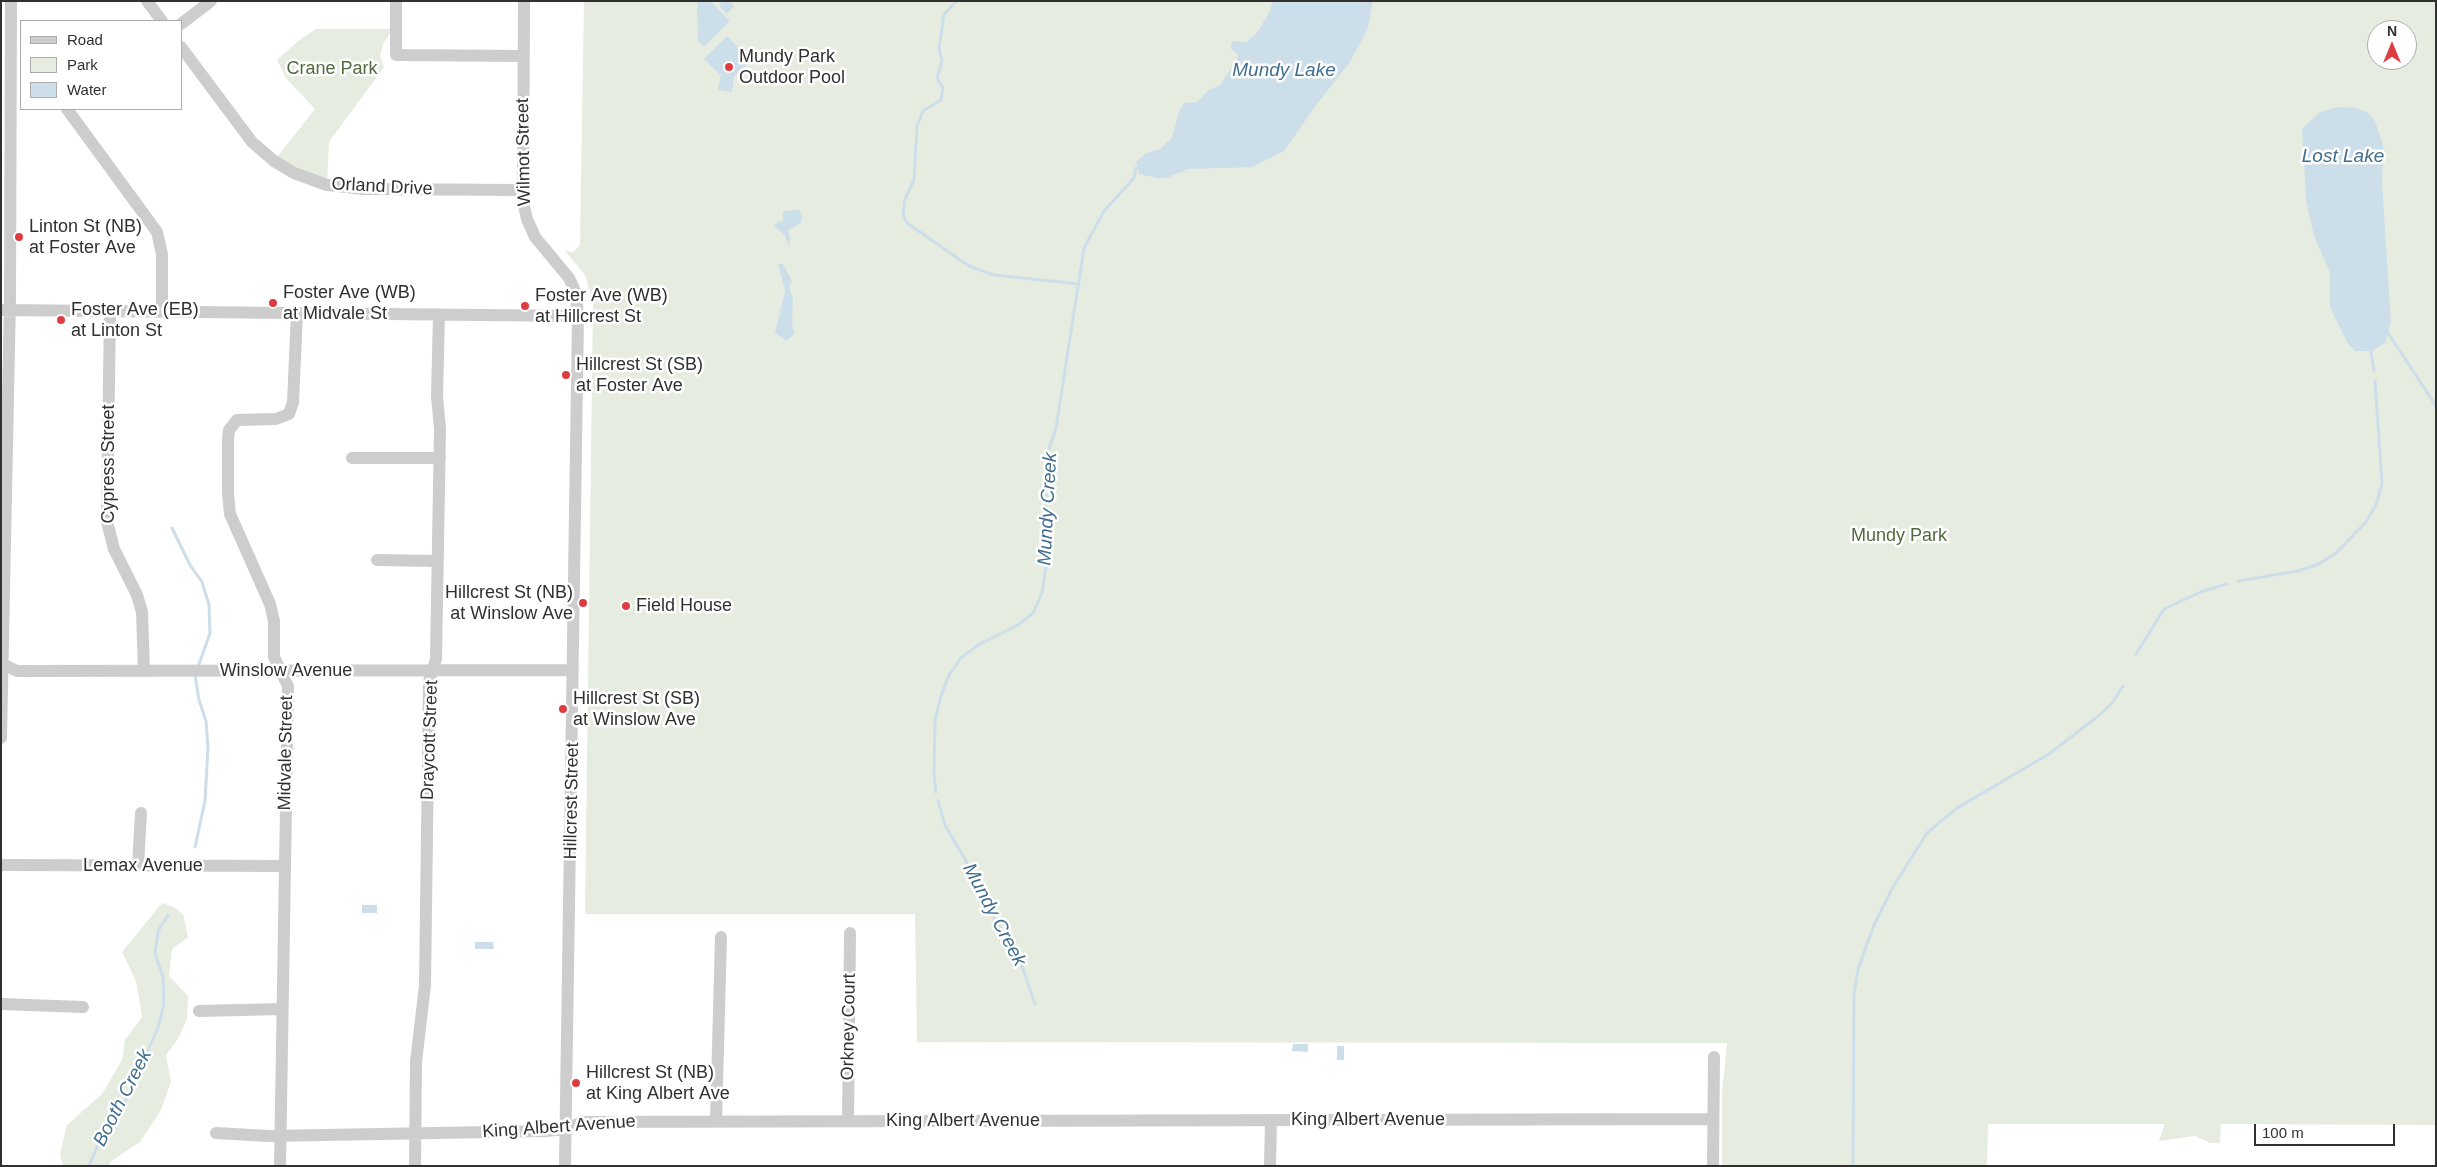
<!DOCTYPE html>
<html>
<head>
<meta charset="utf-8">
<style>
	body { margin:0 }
	#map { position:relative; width:2437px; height:1167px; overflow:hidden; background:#fff; font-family:Helvetica,sans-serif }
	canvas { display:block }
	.frame { position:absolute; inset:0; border:2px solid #303030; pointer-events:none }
	.legend { position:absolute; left:20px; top:20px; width:162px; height:90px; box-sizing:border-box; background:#fff; border:1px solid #acacac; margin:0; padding:6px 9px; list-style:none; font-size:15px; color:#303030 }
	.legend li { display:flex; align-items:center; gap:10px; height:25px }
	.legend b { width:25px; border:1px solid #acacac }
	.north { position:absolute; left:2367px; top:20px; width:50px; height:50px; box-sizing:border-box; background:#fff; border:1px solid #acacac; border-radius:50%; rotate:0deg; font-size:14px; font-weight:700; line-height:20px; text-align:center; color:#303030 }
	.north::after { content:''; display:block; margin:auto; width:18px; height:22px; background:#dd3d41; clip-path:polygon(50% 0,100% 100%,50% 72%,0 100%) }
	.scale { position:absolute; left:2254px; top:1124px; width:141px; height:22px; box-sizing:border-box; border:2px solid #303030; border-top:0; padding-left:6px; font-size:15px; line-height:18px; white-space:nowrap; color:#303030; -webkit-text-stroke:4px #fff; paint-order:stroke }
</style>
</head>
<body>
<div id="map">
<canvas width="2437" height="1167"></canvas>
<div class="frame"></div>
<ul class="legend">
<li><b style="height:6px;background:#cdcdcd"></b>Road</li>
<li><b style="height:14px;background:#e6ecdf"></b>Park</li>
<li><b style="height:14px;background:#cddeeb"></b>Water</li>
</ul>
<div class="north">N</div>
<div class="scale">100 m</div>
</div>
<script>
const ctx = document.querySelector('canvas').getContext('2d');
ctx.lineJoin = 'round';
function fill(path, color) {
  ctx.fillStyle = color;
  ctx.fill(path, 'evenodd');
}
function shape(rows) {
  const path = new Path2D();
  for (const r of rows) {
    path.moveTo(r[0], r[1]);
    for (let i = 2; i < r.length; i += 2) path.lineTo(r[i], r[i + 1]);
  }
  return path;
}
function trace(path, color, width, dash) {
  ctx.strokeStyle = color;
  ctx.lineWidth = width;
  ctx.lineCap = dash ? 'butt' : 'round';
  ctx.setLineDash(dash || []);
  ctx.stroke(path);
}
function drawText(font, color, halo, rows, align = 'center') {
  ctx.font = font + ' Helvetica,sans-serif';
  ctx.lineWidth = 5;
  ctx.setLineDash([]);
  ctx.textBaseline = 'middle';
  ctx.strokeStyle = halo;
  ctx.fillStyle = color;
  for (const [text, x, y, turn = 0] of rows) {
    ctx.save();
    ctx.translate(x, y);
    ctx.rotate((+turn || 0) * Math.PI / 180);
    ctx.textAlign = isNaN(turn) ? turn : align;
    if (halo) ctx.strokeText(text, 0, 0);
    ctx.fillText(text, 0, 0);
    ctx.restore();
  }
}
fill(shape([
	[584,1,2436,1,2436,1125,2221,1124,2220,1143,2210,1143,2195,1136,2159,1141,2165,1124,1988,1124,1987,1166,1722,1166,1722,1095,1727,1043,917,1042,915,914,585,914,593,302,585,275,565,251,574,252,580,245],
	[2377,30,2407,30,2407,60,2377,60],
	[316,29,393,29,383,44,380,56,384,67,329,142,327,185,274,161,315,109,286,78,277,60,298,41],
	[162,903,174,907,183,914,188,937,172,949,169,976,188,996,187,1019,178,1039,166,1055,171,1082,161,1110,140,1142,110,1162,109,1166,63,1166,60,1155,67,1125,102,1094,122,1060,125,1040,142,1017,136,981,122,952]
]), '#e6ecdf');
fill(shape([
	[697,1,710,1,730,21,704,47,698,41],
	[719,1,729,1,734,6,727,14,719,6,721,4],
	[1273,1,1373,1,1368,28,1350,62,1314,108,1284,151,1252,167,1188,169,1167,178,1157,178,1139,174,1136,162,1146,153,1160,149,1172,138,1179,112,1184,103,1197,102,1209,90,1220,85,1237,60,1238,55,1231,49,1231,43,1235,41,1246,42,1257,33,1269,13],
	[727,36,751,60,734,77,732,92,718,90,721,75,704,59],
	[2338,107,2356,108,2367,112,2375,121,2383,145,2382,183,2391,323,2385,343,2371,351,2355,351,2348,344,2330,308,2330,273,2314,236,2306,200,2302,129,2320,112],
	[799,210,802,215,801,223,788,230,790,239,789,246,784,234,774,226,778,222,783,221,783,211],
	[778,264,783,264,792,281,789,287,793,299,792,325,795,333,787,341,775,333,785,291],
	[362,905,377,905,377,913,362,913],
	[475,942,493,942,494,949,475,949],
	[1293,1044,1308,1044,1308,1052,1292,1051],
	[1337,1046,1344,1046,1344,1060,1337,1060]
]), '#cddeeb');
trace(shape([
	[957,1,944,14,939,49,942,61,937,78,943,88,941,100,923,111,917,126,914,180,905,199,903,214,907,223,969,266,994,275,1079,284],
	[2388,333,2436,406],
	[2371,351,2374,371],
	[172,528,190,565,202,582,209,605,210,633,198,667],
	[2238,581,2298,571,2319,564,2336,553,2365,523,2376,505,2382,484,2375,381],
	[2136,654,2164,609,2203,591,2227,584],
	[936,792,934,775,935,720,941,696,949,675,961,658,978,645,1018,625,1033,613,1042,593,1046,566,1046,478,1049,449,1056,428,1084,248,1104,211,1134,178,1136,168],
	[938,801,945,825,979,883,986,905,1020,960,1035,1004],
	[195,847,205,801,208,747,206,721,199,700,195,675],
	[89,1166,100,1140,124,1104,158,1028,164,1004,163,977,155,954,158,931,168,915],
	[1853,1166,1854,995,1858,969,1874,925,1893,887,1927,833,1957,808,2049,754,2097,717,2112,703,2123,686]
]), '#cddeeb', 3);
trace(shape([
	[147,1,162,21],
	[396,1,396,55,524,56],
	[524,1,523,202,527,219,535,237,569,278,576,293,578,316,565,1166],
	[181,24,211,1],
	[181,47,252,142,274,161,294,173,327,185,364,189,523,190],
	[67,109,157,232,162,254,162,311],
	[3,310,578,316],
	[110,311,107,522,114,549,137,595,142,612,144,671],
	[352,458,440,458],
	[377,560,437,561],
	[1,663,17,671,573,670],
	[1,738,10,299,11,1],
	[1,865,284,866],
	[138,866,141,813],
	[1,1004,83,1007],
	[199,1011,282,1009],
	[716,1121,721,937],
	[848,1121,850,933],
	[216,1133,269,1136,546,1131,566,1129,582,1122,1713,1119],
	[280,1166,288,686,274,657,274,621,270,604,230,514,228,493,228,438,229,430,237,420,276,419,289,414,293,402,297,313],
	[415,1166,416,1062,425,985,429,682,436,659,440,429,437,396,439,315],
	[1270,1166,1271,1120],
	[1713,1166,1714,1057]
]), '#cdcdcd', 12);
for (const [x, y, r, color] of [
	[729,67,5,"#dd3d41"],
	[19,237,5,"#dd3d41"],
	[273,303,5,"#dd3d41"],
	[525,306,5,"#dd3d41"],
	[61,320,5,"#dd3d41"],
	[566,375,5,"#dd3d41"],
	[583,603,5,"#dd3d41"],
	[626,606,5,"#dd3d41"],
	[563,709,5,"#dd3d41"],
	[576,1083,5,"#dd3d41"]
]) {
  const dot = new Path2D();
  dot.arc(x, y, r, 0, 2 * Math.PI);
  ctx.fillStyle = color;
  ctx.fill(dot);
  trace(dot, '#fff', 2);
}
drawText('18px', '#303030', '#fff', [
	["Mundy Park",739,57],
	["Outdoor Pool",739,78],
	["Linton St (NB)",29,227],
	["at Foster Ave",29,248],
	["Foster Ave (WB)",283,293],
	["at Midvale St",283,314],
	["Foster Ave (WB)",535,296],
	["at Hillcrest St",535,317],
	["Foster Ave (EB)",71,310],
	["at Linton St",71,331],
	["Hillcrest St (SB)",576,365],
	["at Foster Ave",576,386],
	["Hillcrest St (NB)",573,593,"right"],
	["at Winslow Ave",573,614,"right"],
	["Field House",636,606],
	["Hillcrest St (SB)",573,699],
	["at Winslow Ave",573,720],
	["Hillcrest St (NB)",586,1073],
	["at King Albert Ave",586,1094]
], 'left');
drawText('18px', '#526a3f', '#fff', [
	["Crane Park",332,69],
	["Mundy Park",1899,536]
]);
drawText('18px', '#303030', '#fff', [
	["Wilmot Street",524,152,-91],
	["Orland Drive",382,187,3],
	["Cypress Street",109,464,-90],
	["Winslow Avenue",286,671],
	["Draycott Street",430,740,-88],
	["Midvale Street",286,753,-89],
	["Hillcrest Street",572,801,-89],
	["Lemax Avenue",143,866],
	["Orkney Court",849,1027,-89],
	["King Albert Avenue",1368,1120],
	["King Albert Avenue",963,1121],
	["King Albert Avenue",559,1127,-4]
]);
drawText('italic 19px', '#416e8f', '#fff', [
	["Mundy Lake",1284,71],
	["Lost Lake",2343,157],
	["Mundy Creek",1048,509,-87],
	["Mundy Creek",994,915,62],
	["Booth Creek",123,1098,-63]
]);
</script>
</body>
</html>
